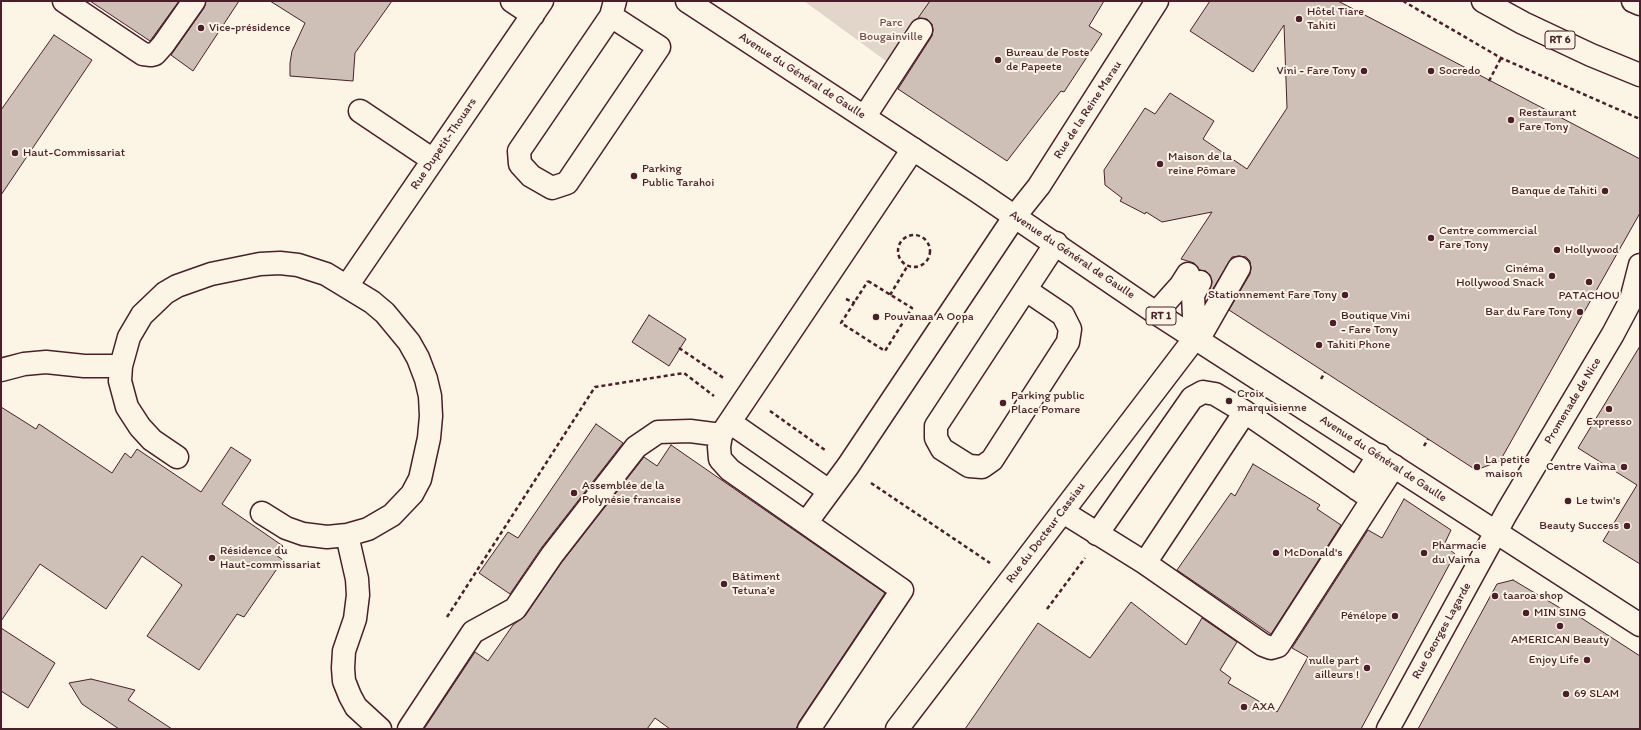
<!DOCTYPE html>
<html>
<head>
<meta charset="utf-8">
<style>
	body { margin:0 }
	#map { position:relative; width:1641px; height:730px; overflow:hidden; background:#fcf5e5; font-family:Itim,sans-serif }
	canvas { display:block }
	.frame { position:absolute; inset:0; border:2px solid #4a1f2b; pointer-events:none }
</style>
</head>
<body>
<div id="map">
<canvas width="1641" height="730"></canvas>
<div class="frame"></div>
</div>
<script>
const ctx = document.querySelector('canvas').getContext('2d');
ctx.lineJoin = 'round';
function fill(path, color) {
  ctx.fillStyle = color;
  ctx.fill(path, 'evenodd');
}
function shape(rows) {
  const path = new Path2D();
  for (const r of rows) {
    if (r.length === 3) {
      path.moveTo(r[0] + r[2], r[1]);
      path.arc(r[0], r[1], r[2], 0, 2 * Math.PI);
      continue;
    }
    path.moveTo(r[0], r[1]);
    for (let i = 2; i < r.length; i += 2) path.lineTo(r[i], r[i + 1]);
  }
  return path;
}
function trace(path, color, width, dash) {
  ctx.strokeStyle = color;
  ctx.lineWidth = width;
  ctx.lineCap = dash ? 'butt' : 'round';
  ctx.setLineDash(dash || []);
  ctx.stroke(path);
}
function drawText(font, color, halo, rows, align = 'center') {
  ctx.font = font + ' Itim,sans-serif';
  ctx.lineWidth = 4;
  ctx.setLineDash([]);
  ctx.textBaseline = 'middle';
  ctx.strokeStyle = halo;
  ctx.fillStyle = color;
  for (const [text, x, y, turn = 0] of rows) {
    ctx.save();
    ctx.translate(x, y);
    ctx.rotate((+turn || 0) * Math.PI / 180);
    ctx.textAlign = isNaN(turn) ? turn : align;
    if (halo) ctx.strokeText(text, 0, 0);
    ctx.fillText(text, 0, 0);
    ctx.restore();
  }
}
fill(shape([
	[804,1,943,1,901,72]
]), '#e2d5ca');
const building = shape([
	[90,1,179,1,150,41,90,1],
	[206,1,239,1,193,71,171,55,204,8,206,1],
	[270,1,392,1,355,53,353,81,290,76,290,63,292,51,305,23,270,1],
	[930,1,1104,1,1089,26,1102,34,1064,92,1061,91,1007,161,898,89,932,36,933,30,932,24,927,19,918,18,930,1],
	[1210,1,1338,1,1640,159,1640,213,1500,461,1476,470,1229,310,1250,274,1251,268,1250,261,1246,257,1239,256,1232,257,1208,297,1207,296,1212,282,1210,275,1206,271,1199,270,1194,263,1181,259,1212,212,1162,222,1146,212,1145,214,1120,201,1122,198,1105,185,1104,170,1145,108,1155,114,1170,93,1214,121,1203,139,1247,169,1287,108,1284,25,1253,72,1190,31,1210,1],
	[54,35,92,60,1,195,1,110,54,35],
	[649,315,686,339,669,366,632,342,649,315],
	[1640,346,1640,564,1603,541,1637,485,1578,448,1640,346],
	[1,407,36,429,39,424,112,473,125,453,131,458,137,449,201,492,231,447,251,460,222,504,283,546,276,555,283,560,244,617,237,614,199,670,147,636,182,585,142,556,106,609,40,564,1,621,1,407],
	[596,424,623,443,542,547,510,594,479,573,508,532,518,538,596,424],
	[671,445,885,593,799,722,796,729,670,729,655,718,647,729,424,729,475,652,488,661,513,625,525,616,562,562,644,457,657,466,671,445],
	[1253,464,1320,505,1317,509,1341,525,1271,634,1177,570,1231,493,1235,496,1253,464],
	[1404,499,1451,530,1444,545,1455,554,1361,729,965,729,1038,623,1090,658,1131,602,1186,645,1202,618,1237,642,1220,670,1231,678,1228,683,1277,712,1308,657,1292,648,1368,530,1382,538,1404,499],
	[1513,580,1567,612,1569,610,1640,656,1640,729,1418,729,1497,584,1513,580],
	[1,628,55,663,28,708,1,691,1,628],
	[91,679,135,690,128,700,172,729,119,729,82,704,69,683,91,679]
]);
fill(building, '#cfc0b7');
trace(building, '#4a1f2b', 1);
const minor = shape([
	[64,1,143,54,151,55,155,54,163,45,194,1],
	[512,1,533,15],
	[611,16,659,47,567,183,552,188,531,176,520,164,519,151,611,16,615,1],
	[360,111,433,160],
	[865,116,921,30],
	[347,286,542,1],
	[1026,290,1063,315,1070,329,1068,342,992,460,982,467,969,466,942,449,936,438,936,426,1056,243],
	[1156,313,1181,285,1188,274],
	[1198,340,1239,268],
	[1,370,24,364,46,362,84,366,121,366],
	[731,423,829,491],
	[721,435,719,447,720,459,730,470,806,523],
	[177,457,152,440,140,427,127,407,120,381,121,366,129,337,142,315,165,293,177,286,211,274,260,264,280,263,298,265,326,274,372,302,385,313,409,342,418,358,426,379,430,396,431,416,429,438,420,479,412,494,392,515,368,529,347,535,327,537,303,534,286,528,262,513],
	[1357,489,1379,455],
	[1063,512,1145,563,1263,645,1271,648,1278,646,1394,466],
	[1097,534,1192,398,1203,392,1215,394,1245,412],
	[347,535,357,579,358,595,355,619,344,651,343,668,344,681,350,696,356,707,380,729],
	[1145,563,1245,412,1372,499],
	[409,729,473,632,515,609,552,555,636,447,658,432,690,431,721,435,913,149],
	[809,729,902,590,806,523,848,466,1015,216,1039,186,1157,1],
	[897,729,1195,338,1193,295,1200,282],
	[1388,729,1507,512,1613,334,1631,300,1640,265]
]);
const major = shape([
	[687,1,977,191,1156,313,1640,625],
	[1483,1,1523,23,1591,55,1640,75],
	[1633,1,1640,4]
]);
trace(minor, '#4a1f2b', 25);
trace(major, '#4a1f2b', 25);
trace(shape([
	[1403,1,1501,58,1640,119],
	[1489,81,1501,58],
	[914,251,16],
	[868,281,912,308,885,351,841,323,868,281],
	[890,295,908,265],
	[846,299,855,303],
	[679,348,725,379],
	[1321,379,1325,372],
	[770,411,825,450],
	[1424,446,1428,439],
	[871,483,990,563],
	[1047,609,1085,558],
	[447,617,595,387,684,373,714,396]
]), '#4a1f2b', 2.5, [4, 3]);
trace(minor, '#fcf5e5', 22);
trace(major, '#fcf5e5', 22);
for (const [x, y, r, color] of [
	[1299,19,4,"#4a1f2b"],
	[201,28,4,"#4a1f2b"],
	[998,60,4,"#4a1f2b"],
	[1364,71,4,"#4a1f2b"],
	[1431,71,4,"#4a1f2b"],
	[1511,120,4,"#4a1f2b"],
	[15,153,4,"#4a1f2b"],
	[1160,164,4,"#4a1f2b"],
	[634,176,4,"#4a1f2b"],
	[1605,191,4,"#4a1f2b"],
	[1431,238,4,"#4a1f2b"],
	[1557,250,4,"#4a1f2b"],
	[1552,276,4,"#4a1f2b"],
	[1589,282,4,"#4a1f2b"],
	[1345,295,4,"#4a1f2b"],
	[1580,312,4,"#4a1f2b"],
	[876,317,4,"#4a1f2b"],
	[1333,323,4,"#4a1f2b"],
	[1319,345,4,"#4a1f2b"],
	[1229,401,4,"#4a1f2b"],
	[1003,403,4,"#4a1f2b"],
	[1609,409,4,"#4a1f2b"],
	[1477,467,4,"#4a1f2b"],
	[1624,467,4,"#4a1f2b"],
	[574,493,4,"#4a1f2b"],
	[1568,501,4,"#4a1f2b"],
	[1627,526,4,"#4a1f2b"],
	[1276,553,4,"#4a1f2b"],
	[1424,553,4,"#4a1f2b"],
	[212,558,4,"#4a1f2b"],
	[724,584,4,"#4a1f2b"],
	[1495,596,4,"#4a1f2b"],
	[1526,613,4,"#4a1f2b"],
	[1395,616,4,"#4a1f2b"],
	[1560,626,4,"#4a1f2b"],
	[1587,660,4,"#4a1f2b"],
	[1367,668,4,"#4a1f2b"],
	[1566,694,4,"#4a1f2b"],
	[1244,707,4,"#4a1f2b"]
]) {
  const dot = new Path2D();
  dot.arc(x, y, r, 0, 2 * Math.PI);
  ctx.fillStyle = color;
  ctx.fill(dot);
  trace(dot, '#fcf5e5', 1.5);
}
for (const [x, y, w] of [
	[1560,40,30],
	[1161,316,30]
]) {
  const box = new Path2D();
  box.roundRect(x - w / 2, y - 9, w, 18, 3);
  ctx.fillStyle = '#fcf5e5';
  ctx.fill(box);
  trace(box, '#4a1f2b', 1);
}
drawText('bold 11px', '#4a1f2b', null, [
	["RT 6",1560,40],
	["RT 1",1161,316]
]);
drawText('12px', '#4a1f2b', '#fcf5e5', [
	["Hôtel Tiare",1307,12],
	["Tahiti",1307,26],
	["Vice-présidence",209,28],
	["Bureau de Poste",1006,53],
	["de Papeete",1006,67],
	["Vini - Fare Tony",1356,71,"right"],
	["Socredo",1439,71],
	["Restaurant",1519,113],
	["Fare Tony",1519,127],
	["Haut-Commissariat",23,153],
	["Maison de la",1168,157],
	["reine Pōmare",1168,171],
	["Parking",642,169],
	["Public Tarahoi",642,183],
	["Banque de Tahiti",1597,191,"right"],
	["Centre commercial",1439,231],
	["Fare Tony",1439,245],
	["Hollywood",1565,250],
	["Cinéma",1544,269,"right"],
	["Hollywood Snack",1544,283,"right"],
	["Stationnement Fare Tony",1337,295,"right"],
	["PATACHOU",1589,296,"center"],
	["Bar du Fare Tony",1572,312,"right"],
	["Boutique Vini",1341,316],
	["- Fare Tony",1341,330],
	["Pouvanaa A Oopa",884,317],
	["Tahiti Phone",1327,345],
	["Croix",1237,394],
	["marquisienne",1237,408],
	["Parking public",1011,396],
	["Place Pomare",1011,410],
	["Expresso",1609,422,"center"],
	["La petite",1485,460],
	["maison",1485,474],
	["Centre Vaima",1616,467,"right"],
	["Assemblée de la",582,486],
	["Polynésie francaise",582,500],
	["Le twin's",1576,501],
	["Beauty Success",1619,526,"right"],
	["Pharmacie",1432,546],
	["du Vaima",1432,560],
	["Résidence du",220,551],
	["Haut-commissariat",220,565],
	["McDonald's",1284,553],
	["Bâtiment",732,577],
	["Tetuna’e",732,591],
	["taaroa shop",1503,596],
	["MIN SING",1534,613],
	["Pénélope",1387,616,"right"],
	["AMERICAN Beauty",1560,640,"center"],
	["Enjoy Life",1579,660,"right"],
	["nulle part",1359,661,"right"],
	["ailleurs !",1359,675,"right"],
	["69 SLAM",1574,694],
	["AXA",1252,707]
], 'left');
drawText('12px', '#704c53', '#fcf5e5', [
	["Parc",891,23],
	["Bougainville",891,37]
]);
drawText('12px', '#4a1f2b', '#fcf5e5', [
	["Avenue du Général de Gaulle",802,76,33],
	["Rue de la Reine Marau",1088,110,-57],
	["Rue Dupetit-Thouars",444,144,-56],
	["Avenue du Général de Gaulle",1072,255,34],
	["Promenade de Nice",1573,401,-59],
	["Avenue du Général de Gaulle",1383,459,33],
	["Rue du Docteur Cassiau",1046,533,-53],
	["Rue Georges Lagarde",1442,631,-61]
]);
</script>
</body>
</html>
